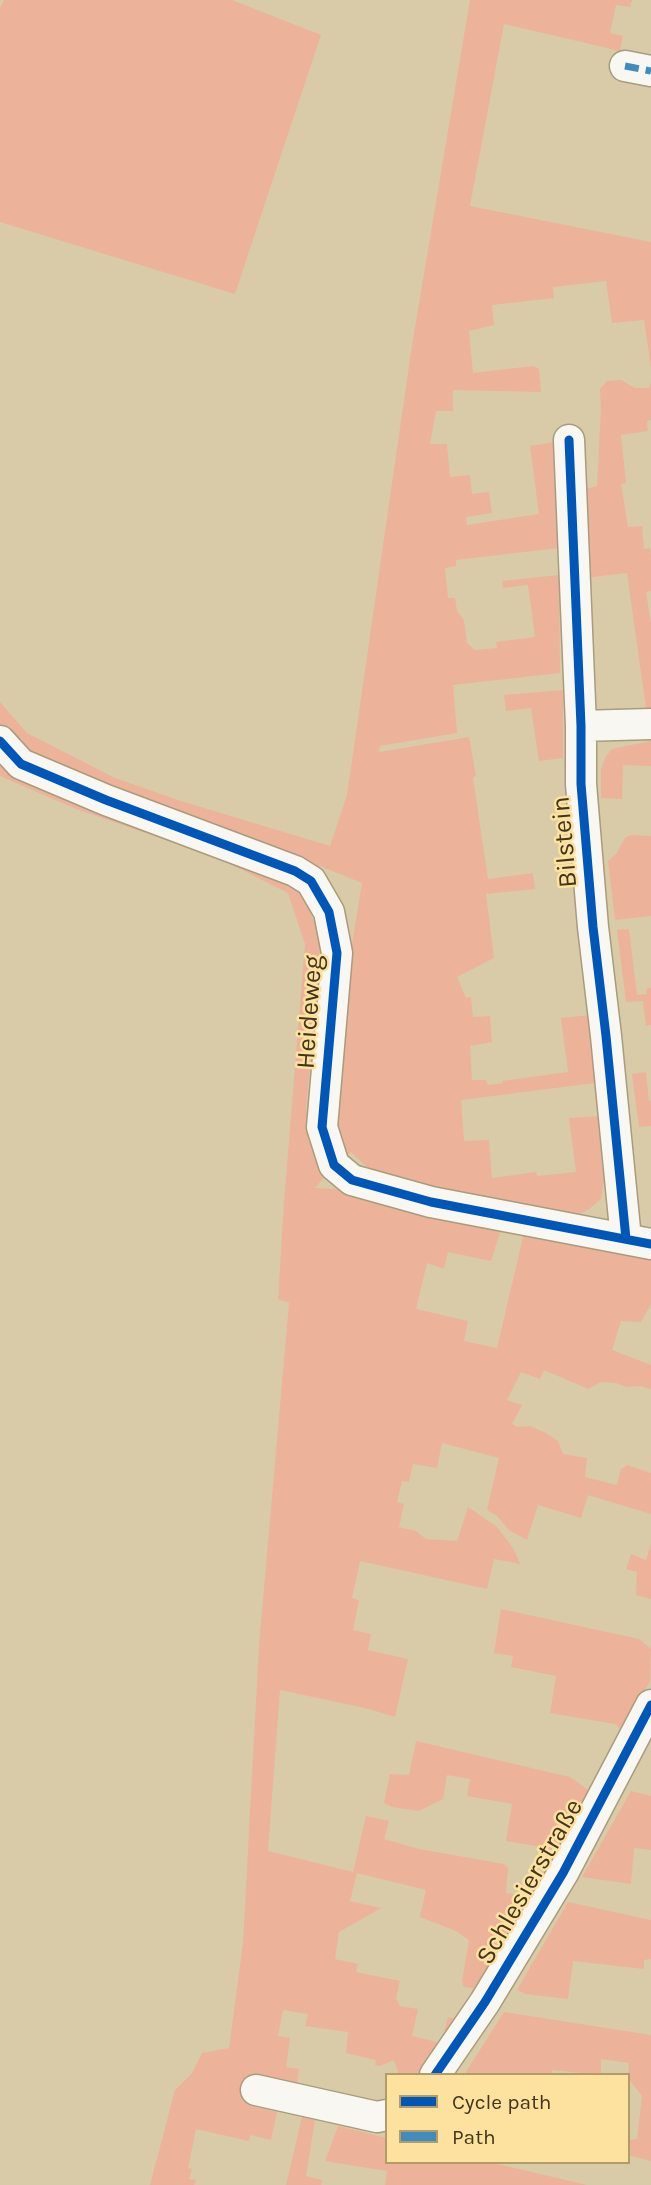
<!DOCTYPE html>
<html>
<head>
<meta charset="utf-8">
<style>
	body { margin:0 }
	#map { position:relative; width:651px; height:2185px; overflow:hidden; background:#d9cba7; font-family:Karla,sans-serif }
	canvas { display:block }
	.legend { position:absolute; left:385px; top:2073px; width:245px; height:91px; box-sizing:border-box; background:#fce19f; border:2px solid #b19d6a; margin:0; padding:9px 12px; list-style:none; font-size:21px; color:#41361b }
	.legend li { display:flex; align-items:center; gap:14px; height:35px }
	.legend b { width:35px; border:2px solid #b19d6a }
</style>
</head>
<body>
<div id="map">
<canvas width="651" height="2185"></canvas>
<ul class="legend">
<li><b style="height:9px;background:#0057b8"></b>Cycle path</li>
<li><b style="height:9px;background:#408cbe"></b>Path</li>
</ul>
</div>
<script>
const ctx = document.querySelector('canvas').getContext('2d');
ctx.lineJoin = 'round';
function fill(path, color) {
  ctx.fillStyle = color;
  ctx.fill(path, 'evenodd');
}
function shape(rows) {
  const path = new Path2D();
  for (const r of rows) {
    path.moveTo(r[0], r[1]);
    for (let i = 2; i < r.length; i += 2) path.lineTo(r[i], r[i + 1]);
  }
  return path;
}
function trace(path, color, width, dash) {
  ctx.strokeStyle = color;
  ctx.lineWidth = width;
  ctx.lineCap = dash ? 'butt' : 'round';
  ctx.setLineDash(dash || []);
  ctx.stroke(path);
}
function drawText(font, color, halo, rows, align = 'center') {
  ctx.font = font + ' Karla,sans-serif';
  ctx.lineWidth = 5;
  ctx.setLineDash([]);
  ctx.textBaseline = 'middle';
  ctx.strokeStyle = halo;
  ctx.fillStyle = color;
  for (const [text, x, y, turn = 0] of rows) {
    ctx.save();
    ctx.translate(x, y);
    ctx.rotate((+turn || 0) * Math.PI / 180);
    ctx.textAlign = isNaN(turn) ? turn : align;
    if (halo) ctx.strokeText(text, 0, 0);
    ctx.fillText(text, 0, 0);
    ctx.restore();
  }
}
fill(shape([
	[4,0,232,0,321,35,235,294,0,222,0,8],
	[470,0,632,0,630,7,616,5,610,33,623,36,620,51,504,24,470,206,651,242,651,367,644,320,612,323,606,281,553,287,554,298,492,305,494,325,469,331,473,373,533,366,539,369,541,392,453,390,453,411,436,411,430,444,447,444,450,477,470,475,472,494,489,492,492,513,466,517,467,525,539,514,530,446,554,442,560,507,558,548,456,560,456,566,445,568,448,598,455,598,457,611,464,620,467,643,475,650,497,648,496,642,535,637,528,585,503,588,502,581,559,575,560,673,453,685,457,733,380,746,379,752,469,737,476,776,473,778,488,879,533,873,535,889,486,894,494,958,457,977,466,998,471,997,473,1017,490,1016,492,1042,470,1046,472,1080,486,1080,488,1085,503,1083,502,1081,568,1072,561,1018,591,1015,595,1083,461,1100,464,1141,489,1140,492,1178,536,1172,537,1176,576,1172,569,1118,602,1116,604,1181,601,1199,589,1209,576,1216,477,1202,372,1172,351,1152,334,1165,315,1188,336,1189,366,1200,501,1229,491,1261,448,1252,444,1269,427,1263,416,1309,468,1321,464,1341,497,1348,524,1233,651,1256,651,1304,641,1322,621,1321,612,1350,651,1365,651,1389,640,1386,626,1387,616,1383,601,1382,588,1389,544,1370,540,1379,521,1372,507,1400,522,1405,512,1424,518,1427,530,1426,544,1432,558,1441,563,1454,587,1458,585,1477,617,1485,621,1469,627,1465,651,1473,651,1514,588,1495,581,1518,538,1505,527,1540,509,1530,497,1516,487,1510,499,1458,442,1443,437,1468,413,1464,409,1482,402,1481,397,1502,404,1504,399,1527,416,1531,426,1539,457,1541,468,1507,497,1527,513,1548,520,1564,494,1559,487,1589,360,1561,352,1598,359,1600,353,1630,371,1634,368,1650,408,1659,395,1717,369,1709,280,1690,268,1851,353,1872,366,1816,389,1821,384,1839,419,1849,504,1864,508,1868,506,1893,533,1897,480,1988,469,1988,463,1986,462,1981,469,1940,456,1931,420,1917,426,1890,357,1873,350,1901,381,1908,339,1932,335,1959,358,1964,356,1972,400,1981,396,1998,400,2006,418,2009,412,2036,441,2043,448,2017,461,2020,421,2075,399,2075,394,2060,380,2066,375,2065,376,2060,346,2053,348,2032,305,2026,308,2014,283,2010,278,2036,290,2038,286,2067,299,2069,297,2084,259,2075,251,2106,277,2112,271,2140,250,2135,249,2141,196,2129,188,2168,192,2169,189,2179,196,2180,194,2185,150,2185,175,2090,192,2073,202,2053,229,2048,243,1943,259,1645,289,1303,278,1299,284,1202,305,944,288,893,218,858,76,809,0,776,0,702,27,733,115,778,181,801,330,846,347,795,412,345],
	[310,862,362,883,322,1127,306,1110,321,939,307,904,293,886],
	[621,380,635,388,649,388,651,383,651,420,647,422,648,431,621,435,626,483,621,484,628,527,642,526,644,549,650,548,651,555,651,591,646,592,651,624,651,708,646,708,627,573,584,578,586,489,597,486,601,409,600,389,607,381],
	[563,690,563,758,539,761,531,708,506,711,504,695],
	[651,741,651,766,623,765,622,799,601,798,601,769,606,756,612,749],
	[631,835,651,836,651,916,615,920,608,861,616,854,625,838],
	[629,929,637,995,647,994,646,989,651,988,651,1025,646,1026,643,1001,626,1002,617,930],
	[646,1072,649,1101,651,1101,651,1126,639,1127,632,1074],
	[651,1544,651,1599,636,1595,637,1572,626,1569,631,1554,646,1560],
	[501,1609,639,1639,651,1649,650,1681,624,1732,615,1724,550,1713,556,1676,511,1667,513,1656,494,1653],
	[416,1741,570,1777,587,1789,588,1799,559,1850,506,1841,512,1804,467,1796,470,1779,447,1775,443,1799,419,1811,392,1807,384,1803,390,1774,409,1775],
	[631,1791,651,1796,651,1850,634,1848,631,1884,582,1877],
	[568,1902,651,1920,651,1959,644,1960,644,1969,573,1961,568,1999,525,1994,517,1990],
	[504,2012,651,2035,651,2161,628,2155,628,2140,637,2139,642,2096,628,2078,629,2063,601,2059,601,2075,552,2070,552,2075,464,2075],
	[302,2117,315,2120,306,2176,322,2180,321,2185,286,2185],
	[338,2126,387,2138,387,2162,489,2162,587,2185,385,2185,387,2171,325,2161]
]), '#edb29a');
const street = shape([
	[625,66,651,71],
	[569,440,581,726,581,784,593,927,606,1036,626,1239],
	[581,726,651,724],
	[0,741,21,764,106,800,295,871,311,881,329,912,337,953,322,1127,334,1165,352,1180,431,1202,651,1244],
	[435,2075,485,2002,563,1873,651,1705],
	[256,2090,377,2117,387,2115]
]);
trace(street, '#a79c7f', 33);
trace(street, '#f9f7f2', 30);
trace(shape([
	[625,66,651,71]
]), '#408cbe', 7, [14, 7]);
trace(shape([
	[569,440,581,726,581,784,593,927,606,1036,626,1239],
	[0,741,21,764,106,800,295,871,311,881,329,912,337,953,322,1127,334,1165,352,1180,431,1202,651,1244],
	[435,2075,485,2002,563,1873,651,1705]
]), '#0057b8', 9);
drawText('26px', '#41361b', '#fce19f', [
	["Bilstein",565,842,-95],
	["Heideweg",310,1012,-86],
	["Schlesierstraße",530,1882,-60]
]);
</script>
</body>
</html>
